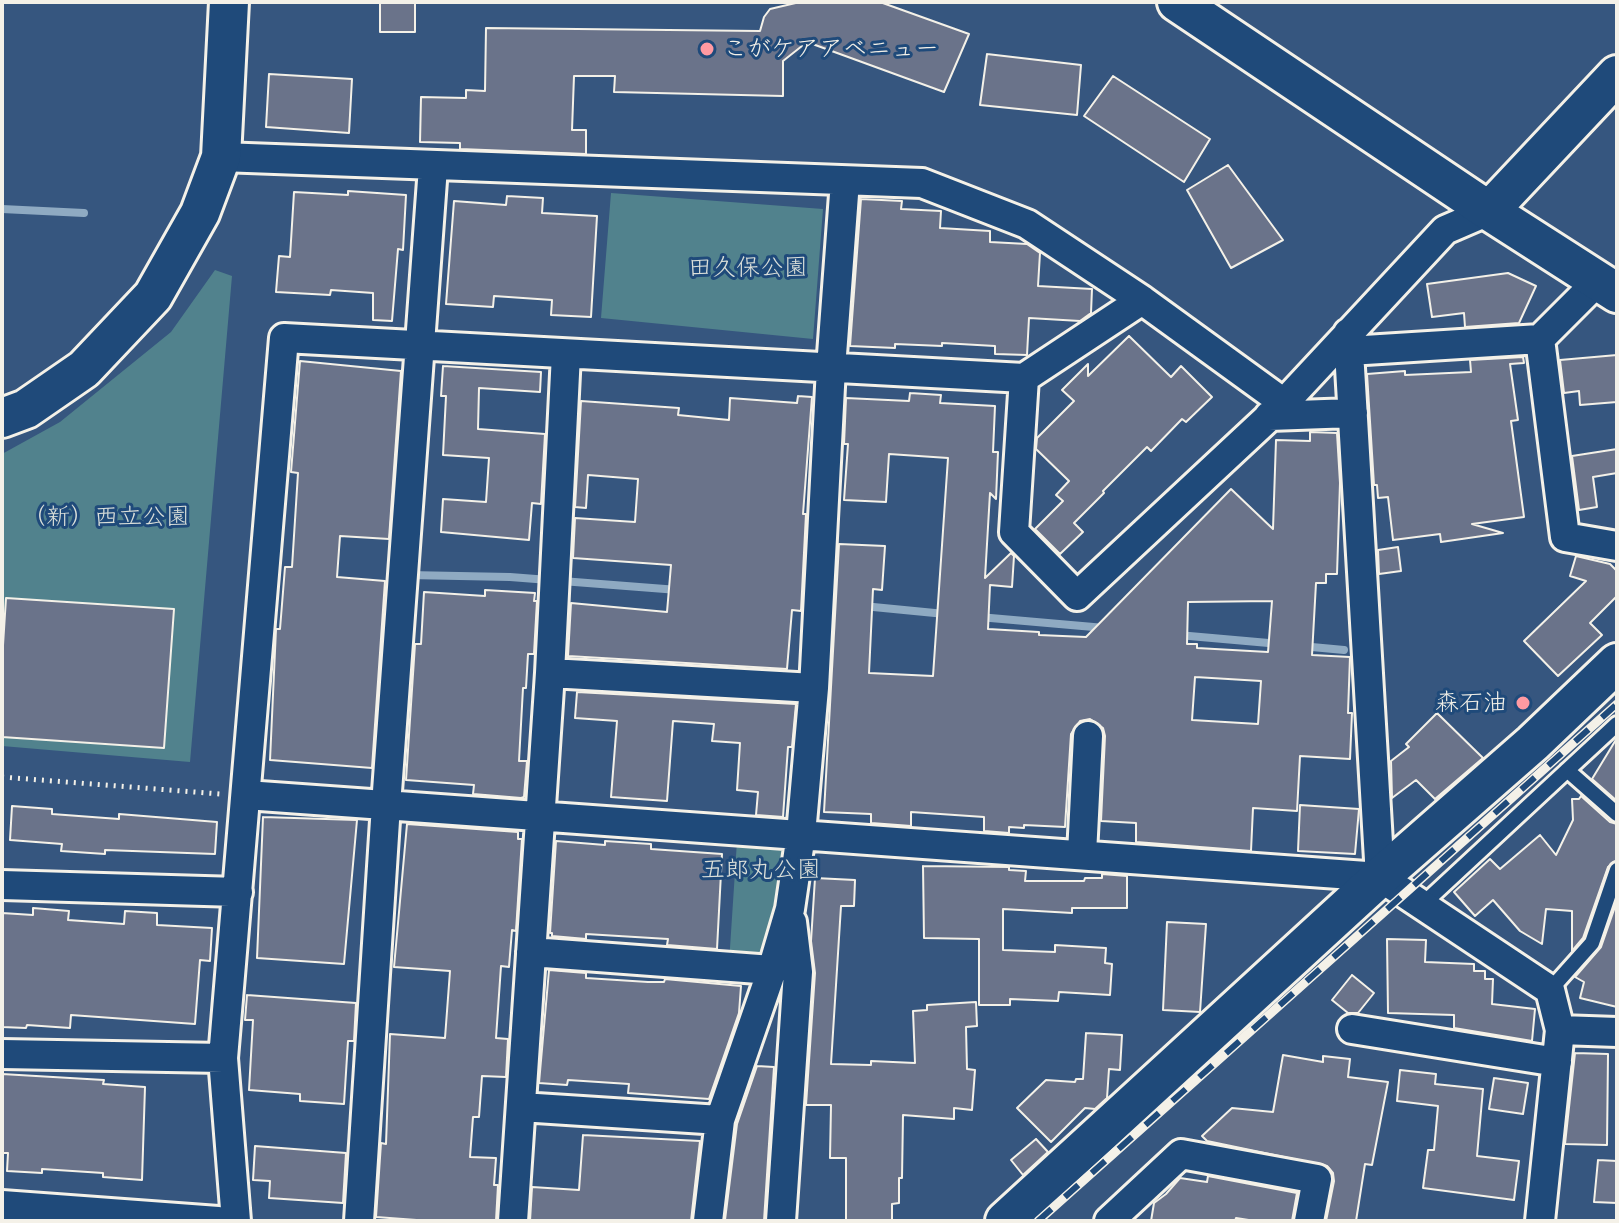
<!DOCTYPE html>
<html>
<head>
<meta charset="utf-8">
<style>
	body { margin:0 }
	#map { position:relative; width:1619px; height:1223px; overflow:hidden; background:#36567f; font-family:Mali,sans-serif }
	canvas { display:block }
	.frame { position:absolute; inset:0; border:4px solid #f4f1e8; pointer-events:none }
</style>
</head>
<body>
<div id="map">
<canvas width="1619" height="1223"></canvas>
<div class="frame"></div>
</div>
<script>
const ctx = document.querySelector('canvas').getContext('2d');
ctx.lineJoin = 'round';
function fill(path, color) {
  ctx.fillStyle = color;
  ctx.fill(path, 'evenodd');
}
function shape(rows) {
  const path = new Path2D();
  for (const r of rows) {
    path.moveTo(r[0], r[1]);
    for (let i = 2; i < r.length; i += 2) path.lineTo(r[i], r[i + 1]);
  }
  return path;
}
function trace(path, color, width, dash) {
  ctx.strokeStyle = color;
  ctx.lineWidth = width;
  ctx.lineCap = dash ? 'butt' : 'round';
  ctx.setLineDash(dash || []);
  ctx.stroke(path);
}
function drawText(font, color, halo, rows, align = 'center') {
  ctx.font = font + ' Mali,"Klee One",sans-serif';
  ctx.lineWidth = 6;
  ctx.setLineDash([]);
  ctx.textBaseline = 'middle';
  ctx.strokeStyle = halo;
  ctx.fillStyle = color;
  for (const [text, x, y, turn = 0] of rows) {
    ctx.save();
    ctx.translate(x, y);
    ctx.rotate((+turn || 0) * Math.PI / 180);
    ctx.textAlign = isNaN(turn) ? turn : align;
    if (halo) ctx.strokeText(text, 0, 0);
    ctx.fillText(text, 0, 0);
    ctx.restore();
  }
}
fill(shape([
	[611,193,823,209,813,339,601,318],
	[215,270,232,276,190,762,2,746,2,454,60,422,171,332],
	[737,841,788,844,788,867,758,964,729,963]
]), '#51828d');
trace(shape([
	[2,209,84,213],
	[408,575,510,577,678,590],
	[863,606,945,614],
	[979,617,1105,628],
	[1178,635,1280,644],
	[1301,646,1344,650]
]), '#8faac2', 8);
const building = shape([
	[380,2,415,2,415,32,380,32,380,2],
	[800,2,880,2,969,34,944,92,807,42,783,61,783,96,614,92,615,76,574,76,572,130,586,130,586,154,460,149,460,143,420,142,421,97,466,98,466,90,485,91,486,28,760,31,764,17,770,9,800,2],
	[987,54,1081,65,1077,115,980,105,987,54],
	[269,74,352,79,349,133,266,127,269,74],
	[1113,76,1210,139,1184,182,1084,116,1113,76],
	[1228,165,1283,240,1231,268,1187,190,1228,165],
	[348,191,406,195,403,250,398,249,392,321,373,320,373,293,331,290,330,295,276,292,279,256,290,257,294,192,348,195,348,191],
	[507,196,543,198,542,213,597,216,591,317,551,315,552,300,494,296,493,307,446,304,454,201,506,205,507,196],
	[861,199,902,201,901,209,941,211,940,228,990,231,990,242,1027,244,1040,253,1038,286,1092,289,1091,313,1080,321,1029,318,1027,355,995,354,995,346,942,343,942,346,895,344,895,348,850,346,861,199],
	[1508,273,1536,286,1519,323,1465,327,1464,313,1432,317,1427,284,1508,273],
	[1129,336,1171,377,1181,366,1212,397,1186,422,1182,419,1151,451,1147,447,1103,491,1104,493,1074,523,1083,532,1060,554,1035,529,1063,501,1056,495,1069,481,1036,449,1037,438,1074,401,1062,390,1088,364,1088,376,1129,336],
	[1617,355,1617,402,1580,405,1579,391,1564,393,1560,360,1617,355],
	[1523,357,1524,363,1510,364,1518,420,1511,421,1524,517,1472,524,1503,533,1441,542,1440,534,1393,540,1388,497,1378,498,1377,485,1374,485,1367,374,1405,371,1405,375,1471,372,1470,360,1523,357],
	[300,361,401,371,389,539,340,536,337,577,385,581,372,768,270,760,276,629,280,629,285,567,292,567,298,473,291,472,300,361],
	[443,366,541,372,540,392,479,388,478,429,545,434,541,504,532,503,529,540,441,532,443,499,486,502,489,458,443,455,446,396,441,396,443,366],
	[910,393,941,395,940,403,995,406,993,452,998,452,996,499,990,493,985,578,1011,553,1014,556,1012,587,990,585,988,629,1039,632,1039,635,1086,637,1231,489,1273,529,1276,440,1310,441,1310,432,1337,433,1340,483,1337,574,1326,574,1326,583,1316,583,1312,655,1350,657,1348,713,1352,713,1350,759,1300,756,1297,811,1253,808,1251,851,1136,842,1136,823,1101,821,1105,736,1103,728,1090,719,1080,721,1071,734,1065,827,1024,825,1024,828,1009,827,1009,833,984,831,984,817,911,812,911,826,871,823,871,814,824,812,839,544,885,546,882,590,873,589,869,673,933,676,948,458,889,454,886,502,844,500,848,444,844,444,846,398,909,401,910,393],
	[1272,601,1268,652,1197,648,1197,644,1187,644,1188,602,1272,601],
	[1195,677,1261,681,1258,724,1192,720,1195,677],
	[798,396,812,397,803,514,806,514,801,611,792,610,787,669,568,656,571,603,667,612,671,565,573,558,575,518,635,522,638,479,588,475,586,508,575,507,581,401,679,408,678,415,729,420,730,398,797,403,798,396],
	[1617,449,1617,473,1593,477,1597,507,1579,510,1572,456,1617,449],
	[1398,547,1401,571,1379,574,1378,550,1398,547],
	[1576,556,1610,564,1617,571,1617,596,1590,623,1602,635,1558,676,1524,641,1586,581,1570,576,1576,556],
	[485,590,535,593,534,601,537,601,534,654,528,654,526,688,523,688,519,761,527,761,524,797,521,798,473,794,474,785,406,780,415,644,421,644,424,592,485,596,485,590],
	[6,598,174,609,164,748,2,737,2,661,6,598],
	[577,692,796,704,792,747,788,747,783,817,756,815,758,792,737,790,740,743,712,741,714,724,673,721,667,801,611,797,617,721,575,718,577,692],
	[1437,713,1483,758,1435,799,1416,780,1392,798,1391,761,1409,747,1406,744,1437,713],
	[1617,738,1617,801,1592,779,1617,738],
	[1581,796,1610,822,1617,824,1617,860,1608,867,1583,938,1572,951,1572,911,1546,909,1542,944,1520,931,1493,900,1475,916,1454,892,1490,859,1500,869,1540,835,1556,855,1573,820,1572,799,1579,799,1581,796],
	[1300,805,1359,809,1355,854,1298,851,1300,805],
	[12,806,52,809,52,814,119,819,119,814,217,822,215,854,105,850,105,854,61,851,62,844,10,840,12,806],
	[263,817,357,820,344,964,257,958,263,817],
	[407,824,518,832,518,839,522,839,516,931,512,930,509,967,501,966,496,1038,508,1039,506,1077,482,1076,479,1117,473,1117,470,1157,496,1158,494,1185,498,1185,496,1221,430,1221,376,1217,381,1143,386,1144,390,1034,445,1038,450,971,394,967,407,824],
	[556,841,605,845,605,841,651,844,651,849,722,854,717,949,667,945,668,939,586,934,586,939,552,936,552,933,550,933,556,841],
	[923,866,1009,867,1009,870,1026,871,1025,881,1084,881,1085,878,1102,878,1102,874,1127,876,1127,908,1072,908,1072,913,1003,909,1003,950,1055,952,1055,945,1106,948,1105,963,1112,964,1110,995,1059,992,1058,1001,1010,999,1010,1005,979,1005,979,939,924,938,923,866],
	[815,878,855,880,854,906,841,906,831,1064,871,1065,871,1061,915,1063,913,1011,927,1010,927,1005,976,1002,977,1026,966,1027,967,1069,975,1070,972,1110,954,1108,954,1119,903,1115,902,1178,899,1178,899,1203,892,1204,892,1221,846,1221,846,1158,830,1158,831,1105,806,1105,815,973,811,941,815,878],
	[1617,901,1617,1007,1580,998,1584,982,1575,977,1601,947,1617,901],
	[33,908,69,911,68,920,124,924,125,911,157,913,157,925,212,928,210,961,200,960,195,1024,71,1015,70,1028,27,1025,26,1028,2,1027,2,913,33,915,33,908],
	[1167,922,1206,924,1200,1012,1163,1010,1167,922],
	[1387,939,1426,940,1425,962,1474,964,1474,971,1485,971,1485,979,1493,979,1492,1004,1535,1009,1532,1041,1454,1028,1454,1015,1388,1013,1387,939],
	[549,970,586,973,586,978,648,982,664,982,665,979,741,986,739,1013,709,1099,628,1093,629,1084,568,1080,567,1085,539,1083,549,970],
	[1352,975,1374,993,1358,1013,1348,1013,1332,1000,1352,975],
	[247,995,356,1003,354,1041,348,1041,344,1104,300,1101,300,1094,249,1090,253,1020,245,1020,247,995],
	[1086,1033,1122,1035,1120,1070,1109,1069,1107,1098,1095,1109,1085,1108,1051,1142,1017,1108,1046,1080,1075,1082,1076,1079,1083,1079,1086,1033],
	[1575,1053,1608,1054,1607,1145,1565,1144,1575,1053],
	[1283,1055,1323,1062,1323,1056,1350,1059,1348,1077,1388,1082,1372,1165,1365,1164,1356,1221,1326,1221,1334,1181,1333,1173,1327,1166,1207,1141,1202,1136,1232,1108,1273,1112,1283,1055],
	[757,1066,774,1067,764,1221,725,1220,737,1124,757,1066],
	[1400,1070,1436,1074,1435,1084,1483,1089,1477,1156,1519,1161,1514,1200,1423,1188,1428,1150,1434,1150,1438,1106,1397,1101,1400,1070],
	[2,1074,104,1080,103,1084,145,1087,142,1180,103,1177,103,1173,42,1169,42,1173,7,1171,8,1153,2,1153,2,1074],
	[1494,1078,1528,1083,1523,1114,1489,1109,1494,1078],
	[583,1135,700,1141,691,1221,530,1221,532,1187,579,1190,583,1135],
	[1036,1139,1048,1152,1023,1175,1011,1160,1036,1139],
	[255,1146,346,1153,343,1203,269,1198,270,1181,253,1180,255,1146],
	[1598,1160,1617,1161,1617,1203,1594,1202,1598,1160],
	[1208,1176,1297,1193,1292,1221,1255,1221,1236,1218,1235,1221,1151,1221,1154,1203,1166,1194,1180,1178,1207,1182,1208,1176]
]);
fill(building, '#6a738a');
trace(building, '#f4f1e8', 2);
const lane = shape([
	[1567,770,1617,814],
	[1422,905,1617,724],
	[1550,990,1592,943,1617,870]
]);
const street = shape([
	[221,157,922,183,1027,224,1142,300,1284,403],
	[1598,281,1540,339,1565,537,1617,546],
	[1348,333,1349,351,1540,339],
	[1349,351,1380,877],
	[1024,378,1014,532,1077,596,1284,403,1445,230,1489,211],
	[1269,416,1353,413],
	[550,673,814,688],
	[246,795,1380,877,1550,990,1560,1030,1540,1221],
	[1082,854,1088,736],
	[2,885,238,892],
	[531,952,772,970],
	[1352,1029,1557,1062],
	[1560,1030,1617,1032],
	[2,1054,223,1058],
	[521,1107,720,1120],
	[2,1205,218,1221],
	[236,1221,223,1058,284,338,1024,378,1142,300],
	[359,1221,386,805,433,167],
	[513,1221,550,673,566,354],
	[708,1221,720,1120,772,970,790,909,801,834,814,688,831,368,845,181],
	[781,1221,798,972,792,922],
	[1109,1221,1181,1154,1317,1179,1309,1221]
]);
const secondary = shape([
	[1177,2,1489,211,1617,293],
	[1489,211,1617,75],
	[2,418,26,409,84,369,153,296,200,213,221,157,229,2],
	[1005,1221,1380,877,1533,743,1617,663]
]);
trace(lane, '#f4f1e8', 20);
trace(street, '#f4f1e8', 34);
trace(secondary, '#f4f1e8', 44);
trace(shape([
	[2,777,220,794]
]), '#f4f1e8', 5, [2, 6]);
trace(lane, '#1f4a7a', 14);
trace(street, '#1f4a7a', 28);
trace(secondary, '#1f4a7a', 38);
const rail = shape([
	[1038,1221,1617,704]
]);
trace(rail, '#f4f1e8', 9);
trace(rail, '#1f4a7a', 6, [18]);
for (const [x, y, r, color] of [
	[707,49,8,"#ff9aa2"],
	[1523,703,8,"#ff9aa2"]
]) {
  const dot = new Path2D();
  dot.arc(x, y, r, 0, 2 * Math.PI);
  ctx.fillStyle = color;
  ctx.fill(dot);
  trace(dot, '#1f4a7a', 3);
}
drawText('24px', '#f4f1e8', '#1f4a7a', [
	["こがケアアベニュー",723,49],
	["森石油",1507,703,"right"]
], 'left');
drawText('24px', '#dce0da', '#1f4a7a', [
	["田久保公園",748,268],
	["（新）西立公園",106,517],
	["五郎丸公園",761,870]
]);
</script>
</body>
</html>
